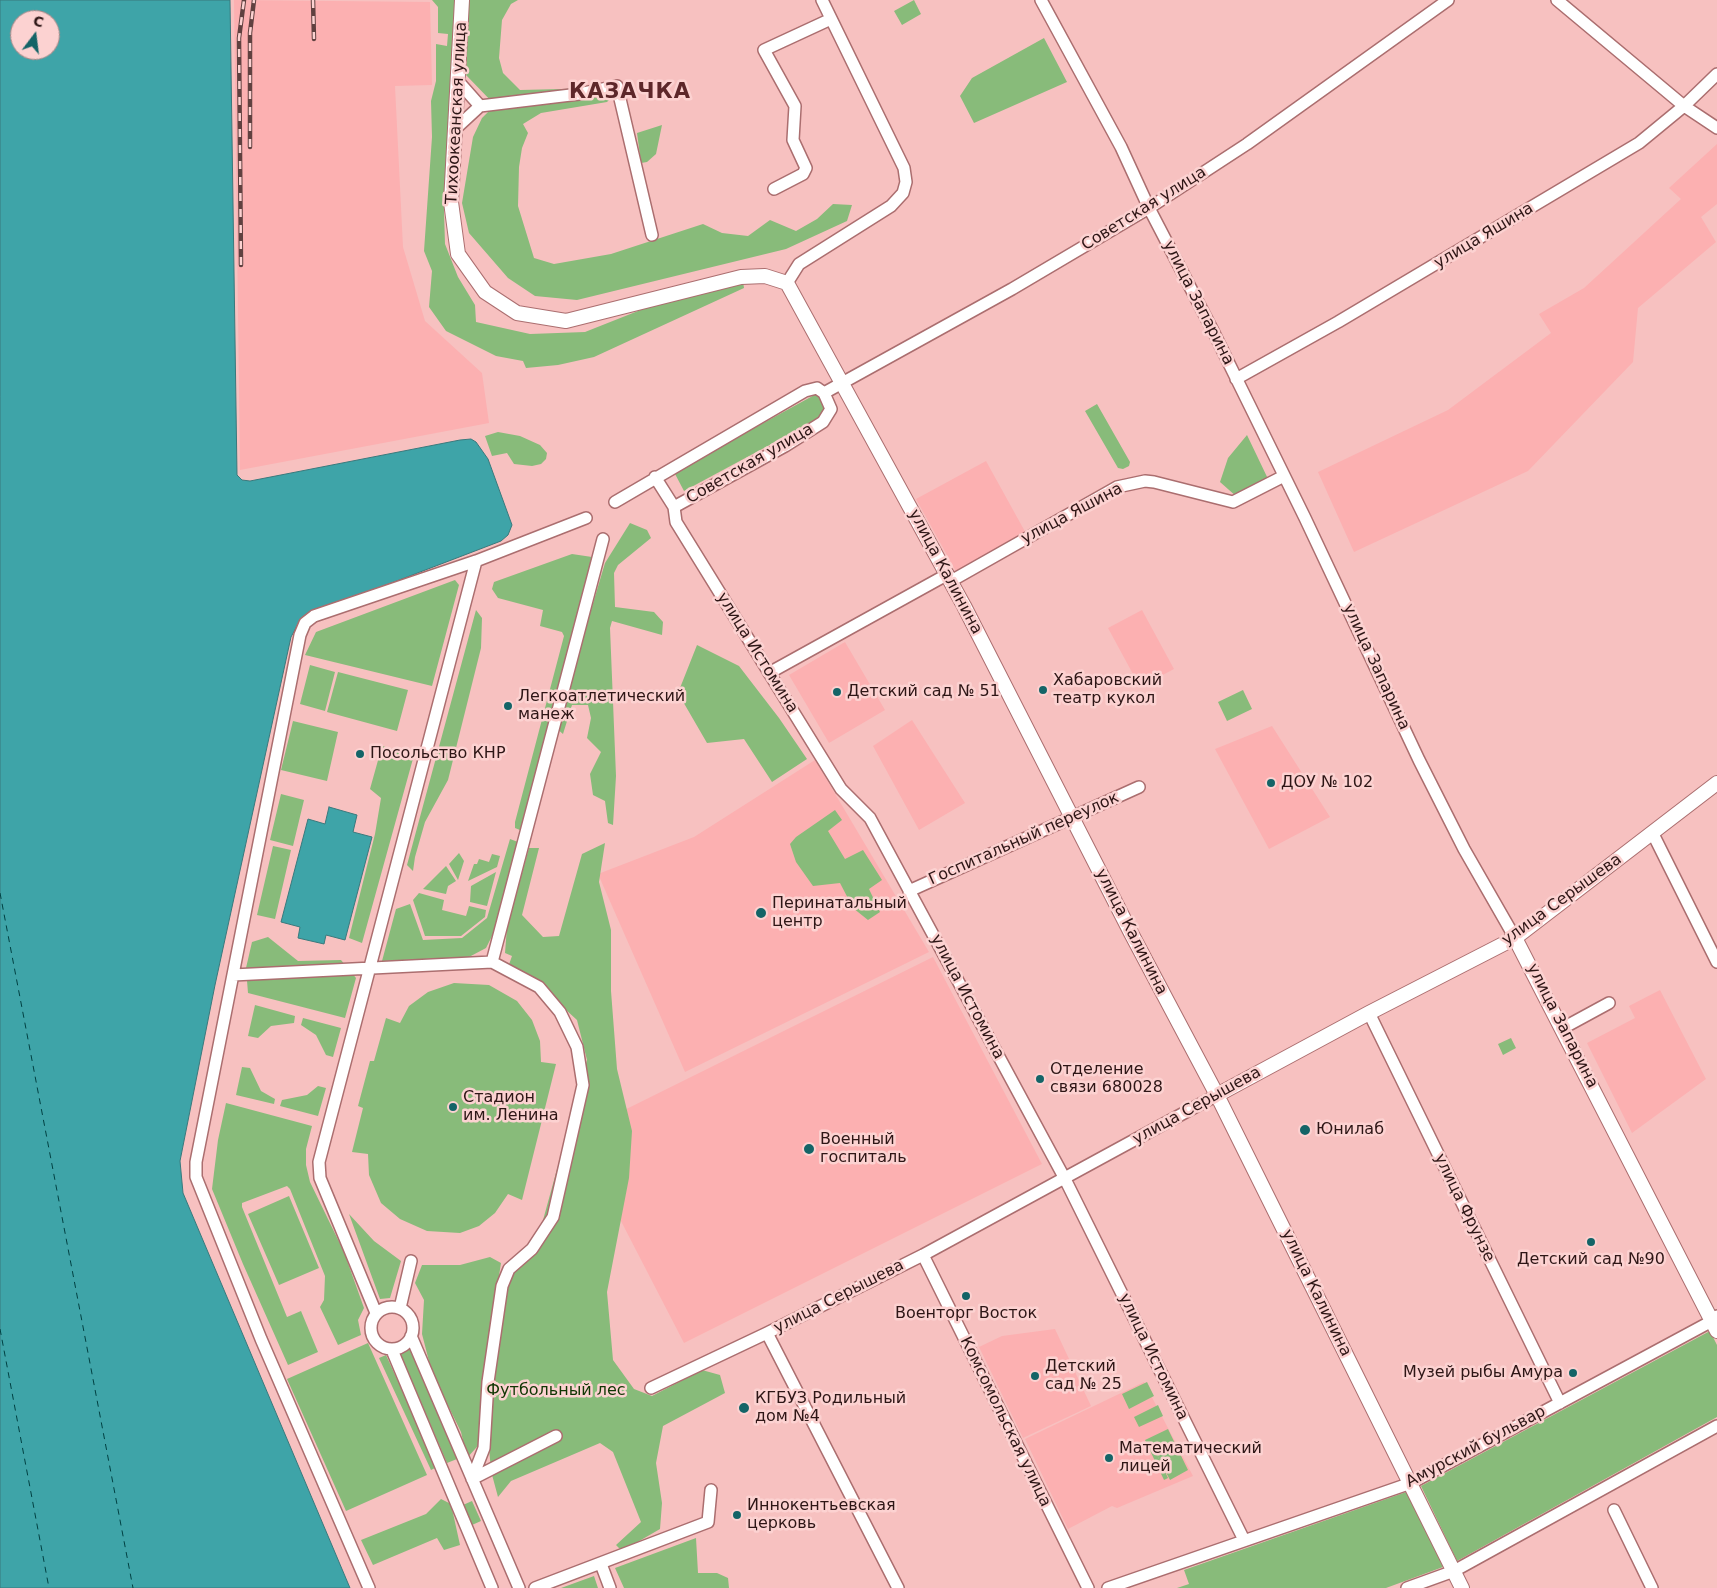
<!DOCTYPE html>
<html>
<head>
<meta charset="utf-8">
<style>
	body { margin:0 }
	#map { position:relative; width:1717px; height:1588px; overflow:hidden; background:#f7c1c0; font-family:"DejaVu Sans",sans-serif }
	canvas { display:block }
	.north { position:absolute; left:10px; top:10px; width:50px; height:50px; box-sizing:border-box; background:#fcd2d1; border:1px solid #aa8786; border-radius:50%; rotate:15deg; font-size:14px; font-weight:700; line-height:20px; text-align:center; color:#2e1616 }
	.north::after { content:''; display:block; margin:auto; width:18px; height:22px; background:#146467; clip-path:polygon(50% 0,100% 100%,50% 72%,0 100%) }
</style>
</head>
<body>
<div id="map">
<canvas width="1717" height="1588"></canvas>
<div class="north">С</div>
</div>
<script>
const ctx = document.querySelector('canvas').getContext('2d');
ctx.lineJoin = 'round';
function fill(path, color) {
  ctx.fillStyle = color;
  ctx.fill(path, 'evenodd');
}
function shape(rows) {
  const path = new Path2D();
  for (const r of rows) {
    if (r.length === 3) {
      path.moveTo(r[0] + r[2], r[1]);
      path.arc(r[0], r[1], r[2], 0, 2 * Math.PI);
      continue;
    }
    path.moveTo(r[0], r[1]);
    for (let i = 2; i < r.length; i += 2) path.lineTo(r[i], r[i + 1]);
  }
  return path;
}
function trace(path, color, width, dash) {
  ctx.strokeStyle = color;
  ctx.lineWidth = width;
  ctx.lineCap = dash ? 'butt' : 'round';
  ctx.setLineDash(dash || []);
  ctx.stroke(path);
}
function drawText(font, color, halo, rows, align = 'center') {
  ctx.font = font + ' "DejaVu Sans",sans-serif';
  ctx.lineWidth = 5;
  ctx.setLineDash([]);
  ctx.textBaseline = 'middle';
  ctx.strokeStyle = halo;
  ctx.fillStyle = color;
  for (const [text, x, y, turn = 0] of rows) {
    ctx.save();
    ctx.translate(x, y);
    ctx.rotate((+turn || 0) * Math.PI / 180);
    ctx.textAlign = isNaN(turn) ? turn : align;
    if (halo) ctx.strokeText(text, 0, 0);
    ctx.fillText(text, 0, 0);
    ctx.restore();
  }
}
fill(shape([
	[234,0,430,2,432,85,395,86,403,247,425,321,482,373,489,423,240,470],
	[1717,144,1717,204,1701,217,1716,242,1638,308,1633,362,1528,471,1354,552,1318,472,1448,410,1551,333,1539,314,1584,288,1681,199,1669,188],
	[986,461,1028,537,958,575,916,499],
	[1142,610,1174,669,1140,687,1108,628],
	[845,642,885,710,829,743,789,675],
	[912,720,965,803,919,830,873,746],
	[1272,726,1330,817,1269,849,1215,749],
	[815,760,929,952,685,1072,598,874,694,837],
	[933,957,1042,1164,684,1343,576,1134],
	[1660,990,1706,1079,1632,1133,1587,1043,1635,1018,1629,1006],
	[1055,1329,1091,1406,1023,1438,979,1347,1002,1336],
	[1144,1382,1193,1476,1117,1508,1112,1506,1068,1529,1025,1439]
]), '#fcb0b1');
fill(shape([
	[432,0,456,0,452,43,452,115,444,211,445,244,458,277,475,305,476,322,530,334,585,332,643,309,743,281,744,288,594,357,558,365,526,368,523,361,496,356,446,331,429,307,432,271,424,251,432,137,431,101,436,81,436,44,447,46,448,34,438,33,438,7],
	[469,0,518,0,511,4,502,20,499,58,503,73,520,90,603,88,615,94,607,102,541,113,523,124,528,133,522,148,519,167,518,206,534,258,554,264,611,254,703,224,722,233,748,236,770,220,796,231,817,219,833,204,852,205,847,221,786,249,577,300,535,296,508,278,469,233,462,203,473,137,482,118,495,105,466,75],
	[914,0,921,14,902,25,894,11],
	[1044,38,1067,82,974,123,960,96,972,78],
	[662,125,656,154,647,162,641,163,637,133],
	[818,393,829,413,684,491,674,472],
	[1097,404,1130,462,1129,466,1123,469,1118,468,1085,411],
	[498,432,520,436,540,445,547,453,546,459,541,464,532,466,514,464,507,453,492,456,485,436],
	[1247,435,1269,481,1237,497,1220,482,1228,458],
	[630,523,647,530,651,538,618,565,614,573,615,607,654,612,663,622,662,635,612,621,610,628,616,776,613,825,608,823,605,801,593,795,590,774,601,752,587,738,591,718,588,705,572,705,563,734,556,728,605,563],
	[572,554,592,557,590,575,520,830,515,828,515,822,564,636,562,632,540,626,543,610,498,598,492,589,494,582],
	[455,580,459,585,432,686,305,655,316,632],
	[476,610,482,618,481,648,448,780,425,822,415,857,413,871,407,865],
	[697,645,739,666,779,718,807,759,772,782,744,739,707,743,678,693],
	[310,665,335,672,325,711,300,704],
	[338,672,408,690,397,731,327,712],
	[1243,690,1252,709,1227,721,1218,702],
	[293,721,338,732,327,781,281,770],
	[382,746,414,755,362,943,349,938,375,834,381,798,370,789],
	[281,794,304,800,293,846,270,840],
	[835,810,842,820,828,831,845,859,863,850,882,880,869,889,880,912,868,920,853,908,840,883,813,886,796,862,790,844,796,837],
	[510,839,518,842,493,934,486,948,469,957,382,961,396,909,410,904,423,940,462,938,487,918],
	[605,843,599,882,611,930,611,991,617,1069,632,1131,629,1178,607,1292,613,1360,634,1389,652,1396,702,1370,720,1375,725,1393,663,1426,656,1463,662,1503,660,1529,622,1551,616,1545,641,1522,613,1452,600,1443,511,1481,498,1497,491,1471,487,1423,506,1297,506,1279,537,1242,587,1060,577,1020,553,998,506,973,512,956,505,953,507,927,529,848,539,848,522,915,543,937,559,936,582,854],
	[273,846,291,850,275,919,257,915],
	[459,853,464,861,458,880,449,864],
	[492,854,500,856,497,867,468,881,474,864,477,864,479,859,489,862],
	[446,866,456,881,448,886,446,894,423,889],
	[496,872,487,906,470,902,471,886],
	[419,893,444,900,442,910,466,916,469,906,486,910,485,917,461,936,425,936,413,900],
	[268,937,298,961,341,960,356,978,345,1018,248,993,246,968,252,942],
	[454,983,489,985,517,1001,532,1020,540,1041,541,1062,556,1064,522,1200,508,1194,495,1213,479,1226,460,1233,427,1231,400,1219,381,1203,369,1175,368,1154,352,1152,363,1108,358,1106,370,1061,374,1061,386,1018,400,1023,409,1006,428,992],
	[255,1005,295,1016,294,1023,271,1026,258,1038,248,1036],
	[303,1018,341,1028,333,1057,326,1055,316,1035,301,1025],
	[1511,1038,1516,1048,1503,1055,1498,1044],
	[242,1067,250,1068,261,1091,275,1099,274,1104,236,1095],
	[318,1086,326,1088,318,1116,280,1106,282,1100,307,1095],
	[226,1103,312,1126,306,1149,306,1165,310,1182,344,1252,364,1308,358,1320,361,1335,338,1345,320,1307,324,1300,325,1276,290,1189,287,1186,242,1203,242,1207,287,1317,301,1311,318,1352,288,1365,243,1264,212,1189,218,1140],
	[289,1196,319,1268,279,1285,248,1214],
	[349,1214,374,1241,401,1261,390,1298,380,1299],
	[490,1257,501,1263,484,1373,484,1439,467,1458,461,1432,432,1373,422,1334,424,1300,415,1283,422,1265,460,1265],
	[1710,1331,1717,1345,1717,1417,1457,1561,1421,1486],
	[368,1343,427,1475,346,1511,287,1379],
	[409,1346,457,1459,447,1463,399,1351],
	[386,1355,437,1467,431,1470,379,1358],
	[1147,1382,1154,1396,1129,1409,1122,1394],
	[1158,1405,1163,1416,1139,1427,1134,1417],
	[1168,1429,1188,1470,1170,1480,1157,1455,1168,1478,1164,1480,1145,1440],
	[1409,1491,1443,1567,1386,1588,1177,1588,1189,1584,1184,1570],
	[441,1499,451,1504,460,1545,444,1550,437,1538,373,1565,361,1540,426,1514],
	[472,1501,481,1521,472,1525,463,1505],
	[696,1538,698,1573,717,1573,728,1578,729,1588,624,1588,615,1568],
	[594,1576,598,1588,561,1588]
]), '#88bb7a');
const water = shape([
	[0,0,230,0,237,475,242,480,250,481,460,440,471,439,476,442,488,459,512,525,508,535,501,541,308,615,298,624,291,637,215,985,180,1161,183,1193,350,1588,0,1588,0,0],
	[20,20,50,20,50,50,20,50,20,20],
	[329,807,357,815,353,832,372,837,345,940,326,935,324,944,298,938,300,927,281,922,308,819,325,824,329,807]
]);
fill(water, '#3ea4a8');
trace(water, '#39797c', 1);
trace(shape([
	[0,893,133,1588],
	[0,1329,49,1588]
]), '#004042', 1, [6, 5]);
const minor = shape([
	[1041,0,1121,147,1149,208,1214,333,1305,518,1419,760,1464,849,1515,938],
	[1557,0,1684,106,1717,128],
	[457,80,480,106],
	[454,130,480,106,579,94,617,86,652,235],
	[774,189,803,174,806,168,793,140,795,106,764,50,831,19],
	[787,283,799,264,891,206,903,193,906,182,904,168,822,0],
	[1236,379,1338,322,1639,143,1684,106,1717,74],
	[824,393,1012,289,1149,208,1247,144,1448,0],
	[655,477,674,507,676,522,841,789,870,818,1065,1179,1244,1540],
	[615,502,805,391,817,388,824,393,831,409,823,422,785,446,674,507],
	[951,581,1117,487,1145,481,1154,482,1233,502,1284,476],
	[769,673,948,574],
	[1653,834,1717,962],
	[909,891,1139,787],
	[492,962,539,987,560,1012,577,1047,583,1085,553,1217,532,1249,509,1269,502,1286,488,1382,484,1448,472,1479,556,1436],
	[233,975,492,962,603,539],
	[1369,1013,1560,1403],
	[1563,1028,1609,1003],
	[923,1255,1088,1588],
	[392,1328,21],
	[400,1308,411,1261],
	[376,1313,320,1178,319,1162,476,561],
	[767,1333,898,1588],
	[411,1336,519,1588],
	[392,1350,492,1588],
	[651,1388,767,1333,923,1255,1217,1095],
	[1614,1510,1652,1588],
	[601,1564,610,1588],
	[369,1588,261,1339,196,1177,196,1162,300,635,305,623,314,616,476,561,586,518],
	[535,1588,708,1522,711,1490],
	[1108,1588,1411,1483,1712,1321,1717,1316],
	[1407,1588,1454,1571,1717,1426]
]);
const major = shape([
	[462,0,451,202,458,254,485,292,517,313,566,321,741,277,765,276,787,283,964,606,1131,933,1217,1095,1462,1588],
	[1515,938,1717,1331],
	[1217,1095,1369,1013,1515,938,1717,783]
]);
trace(minor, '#ab6e6f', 14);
trace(major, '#ab6e6f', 16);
trace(minor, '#fff', 11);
trace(major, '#fff', 14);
const rail = shape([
	[313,0,314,39],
	[250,147,250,33,254,0],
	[241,265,239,38,244,0]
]);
trace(rail, '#604140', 4.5);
trace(rail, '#fcd2d1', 2.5, [8]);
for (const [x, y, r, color] of [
	[1043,690,5,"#146467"],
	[837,692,5,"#146467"],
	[508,706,5,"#146467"],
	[360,754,5,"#146467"],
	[1271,783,5,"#146467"],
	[761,913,6,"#146467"],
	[1040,1079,5,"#146467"],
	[453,1107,5,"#146467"],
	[1305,1130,6,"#146467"],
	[809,1149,6,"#146467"],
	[1591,1242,5,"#146467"],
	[966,1296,5,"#146467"],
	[1573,1373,5,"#146467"],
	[1035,1376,5,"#146467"],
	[744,1408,6,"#146467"],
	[1109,1458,5,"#146467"],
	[737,1515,5,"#146467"]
]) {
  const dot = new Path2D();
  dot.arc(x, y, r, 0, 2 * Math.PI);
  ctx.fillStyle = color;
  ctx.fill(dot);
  trace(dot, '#fcd2d1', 2);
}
drawText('16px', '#2e1616', '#fcd2d1', [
	["Тихоокеанская улица",457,113,-87],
	["Советская улица",1144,209,-32],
	["улица Яшина",1484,236,-31],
	["улица Запарина",1198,303,63],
	["Советская улица",750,464,-30],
	["улица Яшина",1072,514,-28],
	["улица Калинина",945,572,62],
	["улица Истомина",757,653,58],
	["улица Запарина",1376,667,65],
	["Госпитальный переулок",1024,839,-24],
	["улица Серышева",1562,900,-36],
	["улица Калинина",1131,932,63],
	["улица Истомина",967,997,62],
	["улица Запарина",1562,1026,63],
	["улица Серышева",1197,1106,-29],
	["улица Фрунзе",1464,1208,64],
	["улица Калинина",1316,1293,64],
	["улица Серышева",839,1297,-27],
	["улица Истомина",1153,1357,64],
	["Комсомольская улица",1005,1422,64],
	["Амурский бульвар",1476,1447,-28]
]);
drawText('16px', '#2e1616', '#fcd2d1', [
	["Хабаровский",1053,681],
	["театр кукол",1053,699],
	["Детский сад № 51",847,692],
	["Легкоатлетический",518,697],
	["манеж",518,715],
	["Посольство КНР",370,754],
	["ДОУ № 102",1281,783],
	["Перинатальный",772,904],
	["центр",772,922],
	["Отделение",1050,1070],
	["связи 680028",1050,1088],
	["Стадион",463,1098],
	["им. Ленина",463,1116],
	["Юнилаб",1316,1130],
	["Военный",820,1140],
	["госпиталь",820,1158],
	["Детский сад №90",1591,1260,"center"],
	["Военторг Восток",966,1314,"center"],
	["Детский",1045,1367],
	["сад № 25",1045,1385],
	["Музей рыбы Амура",1563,1373,"right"],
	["КГБУЗ Родильный",755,1399],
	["дом №4",755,1417],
	["Математический",1119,1449],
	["лицей",1119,1467],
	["Иннокентьевская",747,1506],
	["церковь",747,1524]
], 'left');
drawText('16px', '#103603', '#fcd2d1', [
	["Футбольный лес",556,1391]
]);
ctx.letterSpacing = '1px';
drawText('bold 21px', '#5d272a', '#fcd2d1', [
	["КАЗАЧКА",630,93]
]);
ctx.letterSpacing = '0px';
</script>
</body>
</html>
